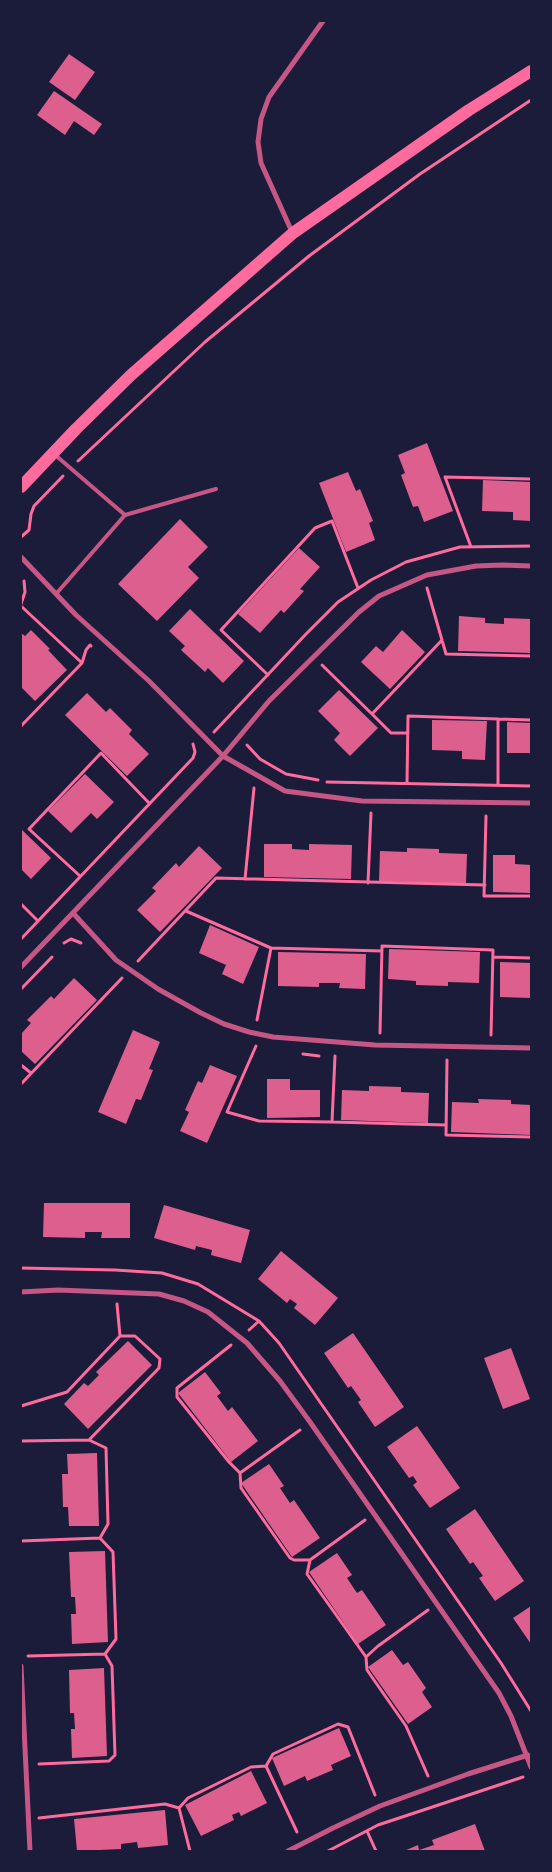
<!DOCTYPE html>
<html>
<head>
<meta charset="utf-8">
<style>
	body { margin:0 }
	#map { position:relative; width:552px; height:1872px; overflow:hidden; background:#1b1b3a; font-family:Ubuntu,sans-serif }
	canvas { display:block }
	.frame { position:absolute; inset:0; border:22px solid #1b1b3a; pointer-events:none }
</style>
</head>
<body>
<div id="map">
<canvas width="552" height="1872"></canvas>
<div class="frame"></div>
</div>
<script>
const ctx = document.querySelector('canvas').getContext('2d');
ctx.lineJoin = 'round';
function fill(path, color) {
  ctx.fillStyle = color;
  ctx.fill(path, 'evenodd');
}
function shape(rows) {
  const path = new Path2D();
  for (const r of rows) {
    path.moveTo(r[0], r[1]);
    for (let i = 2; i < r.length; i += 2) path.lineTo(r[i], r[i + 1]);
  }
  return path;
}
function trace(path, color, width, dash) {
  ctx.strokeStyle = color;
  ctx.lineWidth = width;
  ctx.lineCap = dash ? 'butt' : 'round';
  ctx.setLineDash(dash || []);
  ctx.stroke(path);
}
fill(shape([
	[69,54,95,72,75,100,49,82],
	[54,91,102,124,94,135,74,121,65,135,37,115],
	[427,443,453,511,424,522,418,506,413,507,401,475,405,473,398,455],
	[348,472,356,491,360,489,373,521,369,523,375,540,346,552,319,483],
	[483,480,531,482,531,521,513,520,513,512,482,511],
	[180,519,208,547,188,567,199,578,157,621,118,584],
	[299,548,320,567,300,589,304,591,284,613,281,610,260,633,238,614],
	[190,609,244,661,223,683,208,668,205,672,181,650,185,646,169,631],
	[459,616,485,618,485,623,504,624,504,618,531,619,531,653,458,651],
	[31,630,50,649,48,650,67,670,35,701,21,687,21,633,25,636],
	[402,630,425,652,390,689,361,662,376,646,383,652],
	[339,690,378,728,350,756,334,740,340,733,318,711],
	[87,693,106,712,110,708,132,730,129,734,149,754,127,776,65,715],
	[432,720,487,721,485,760,462,759,462,751,432,750],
	[507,722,531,723,531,753,507,753],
	[85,774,114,802,97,819,91,813,71,833,48,811],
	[21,829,51,858,31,879,21,869],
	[264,844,292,844,292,849,309,850,309,844,352,845,351,879,264,877],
	[199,846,222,868,160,932,137,910,156,891,152,888,176,863,179,867],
	[407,848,439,849,439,853,467,854,466,884,379,881,380,851,407,852],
	[493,855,515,855,515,864,531,865,531,893,493,892],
	[210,925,259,947,243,984,222,974,226,965,199,953],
	[389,949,480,952,479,983,448,982,448,986,416,985,416,981,388,979],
	[278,952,366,954,365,989,339,988,340,983,319,983,319,987,278,986],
	[500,962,531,963,531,998,500,997],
	[74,978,97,1000,35,1064,21,1051,21,1034,31,1023,27,1020,51,996,54,999],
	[133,1030,160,1042,149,1069,153,1070,141,1100,136,1099,126,1124,98,1112],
	[210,1065,237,1076,207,1143,180,1131,189,1112,185,1110,198,1081,202,1083],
	[267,1079,290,1079,290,1090,320,1090,320,1117,267,1118],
	[369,1086,401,1087,401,1092,429,1093,428,1123,341,1120,342,1090,369,1091],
	[478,1099,511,1100,511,1104,531,1105,531,1135,451,1132,452,1102,479,1103],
	[44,1203,130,1203,130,1238,101,1238,102,1232,85,1232,85,1238,43,1237],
	[164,1205,250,1230,241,1263,211,1255,212,1250,196,1246,195,1250,154,1238],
	[281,1251,338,1298,315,1325,294,1308,297,1304,290,1299,287,1303,258,1279],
	[353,1333,404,1407,375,1427,358,1402,361,1400,351,1386,348,1388,324,1353],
	[128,1341,152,1365,88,1429,64,1404,84,1383,88,1386,99,1375,96,1372],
	[511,1348,530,1399,503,1409,484,1358],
	[205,1372,221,1393,217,1396,228,1411,232,1407,258,1441,231,1462,178,1393],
	[417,1426,460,1488,430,1508,413,1485,417,1482,413,1476,409,1478,387,1447],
	[97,1453,99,1526,69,1526,68,1507,63,1507,62,1474,68,1474,67,1454],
	[269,1464,284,1486,280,1488,290,1503,294,1500,320,1538,292,1557,241,1483],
	[475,1509,524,1581,495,1601,479,1578,483,1576,473,1562,470,1564,446,1529],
	[105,1551,108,1642,72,1644,71,1614,76,1614,75,1597,71,1597,69,1552],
	[337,1553,352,1575,347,1578,357,1593,362,1590,386,1625,358,1644,309,1572],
	[531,1606,531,1644,513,1618],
	[392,1650,403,1665,408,1662,426,1688,422,1692,432,1707,408,1724,368,1667],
	[104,1668,107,1756,72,1758,71,1729,75,1729,74,1713,70,1713,69,1670],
	[339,1728,351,1756,331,1765,333,1770,307,1781,305,1776,284,1786,272,1758],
	[251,1771,267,1803,241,1816,239,1812,232,1815,234,1820,201,1836,185,1805],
	[165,1810,168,1845,138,1848,137,1842,121,1844,121,1849,77,1851,74,1819],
	[475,1824,485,1851,404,1851,418,1845,419,1850,434,1845,432,1840]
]), '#dd5f8e');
trace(shape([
	[78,461,205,342,309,256,420,174,531,100],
	[21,537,29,530,31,514,34,506,63,476],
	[471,547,445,477,531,479],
	[427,588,446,654,531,656],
	[21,604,25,592,24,581],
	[21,606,82,663],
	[322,665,372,714,442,640],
	[268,675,221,630,315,528,332,521,358,588],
	[372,714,391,733,408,733],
	[21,726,82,663,86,650,90,645,91,646],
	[214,732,306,634,338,602,371,580,406,562,460,547,531,546],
	[247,745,260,759,286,774,318,780],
	[327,782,531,786],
	[407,783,408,716,498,719],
	[498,785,498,719,531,720],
	[486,816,484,896,531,896],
	[80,876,29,829,101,753,149,803],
	[245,879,254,788],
	[368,883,371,813],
	[21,904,38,921],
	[186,911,271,948],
	[21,939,193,758,195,752,193,744],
	[64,943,71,939,81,943],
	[493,957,531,958],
	[138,961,216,878,485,885],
	[21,989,52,957],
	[257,1020,271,948,382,951],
	[380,1033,382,946,493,950,491,1035],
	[256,1046,227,1112,259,1121,332,1122],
	[303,1054,319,1056],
	[335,1056,332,1122,446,1125],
	[447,1060,446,1135,531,1137],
	[21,1065,31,1073],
	[21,1084,122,978],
	[21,1268,115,1270,162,1273,198,1284,259,1321,279,1343,501,1663,531,1711],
	[117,1304,120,1336],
	[249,1330,259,1321],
	[231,1345,177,1388,177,1397,229,1462,240,1473],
	[21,1406,67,1392,120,1336,135,1336,160,1359,159,1368,89,1440,21,1441],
	[300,1430,240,1473,241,1488,290,1558,294,1560,310,1560],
	[365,1520,310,1560,307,1574,366,1657],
	[21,1541,100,1538,108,1524,106,1448,89,1440],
	[28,1656,105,1654,116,1639,113,1552,100,1538],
	[39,1764,109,1761,115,1755,112,1666,105,1654],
	[266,1766,273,1754,338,1724,348,1727,375,1795],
	[428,1776,406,1726,367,1670,366,1657,378,1646,428,1610],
	[179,1808,188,1798,251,1767,266,1766,297,1832],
	[39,1818,165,1804,179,1808,190,1851],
	[367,1831,376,1851],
	[328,1851,378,1825,523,1777]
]), '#ff6b9d', 3);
trace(shape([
	[54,454,125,515,56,594],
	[125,515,216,489]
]), '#c65784', 4);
trace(shape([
	[292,232,261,163,258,142,261,119,269,97,323,21],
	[21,557,76,615,149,681,223,756,285,791,362,801,531,803],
	[73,913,116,960,158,989,201,1013,224,1024,249,1032,273,1037,375,1045,531,1048],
	[21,967,223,756,269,701,359,612,379,596,427,575,476,566,502,565,531,566],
	[21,1292,58,1290,159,1294,184,1301,208,1312,247,1343,280,1381,310,1422,499,1693,511,1716,531,1767],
	[21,1666,30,1851],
	[288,1851,333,1828,380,1806,468,1774,528,1755]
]), '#c65784', 5);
trace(shape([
	[21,487,76,429,131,375,293,233,469,110,531,71]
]), '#ff6b9d', 12);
</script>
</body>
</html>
